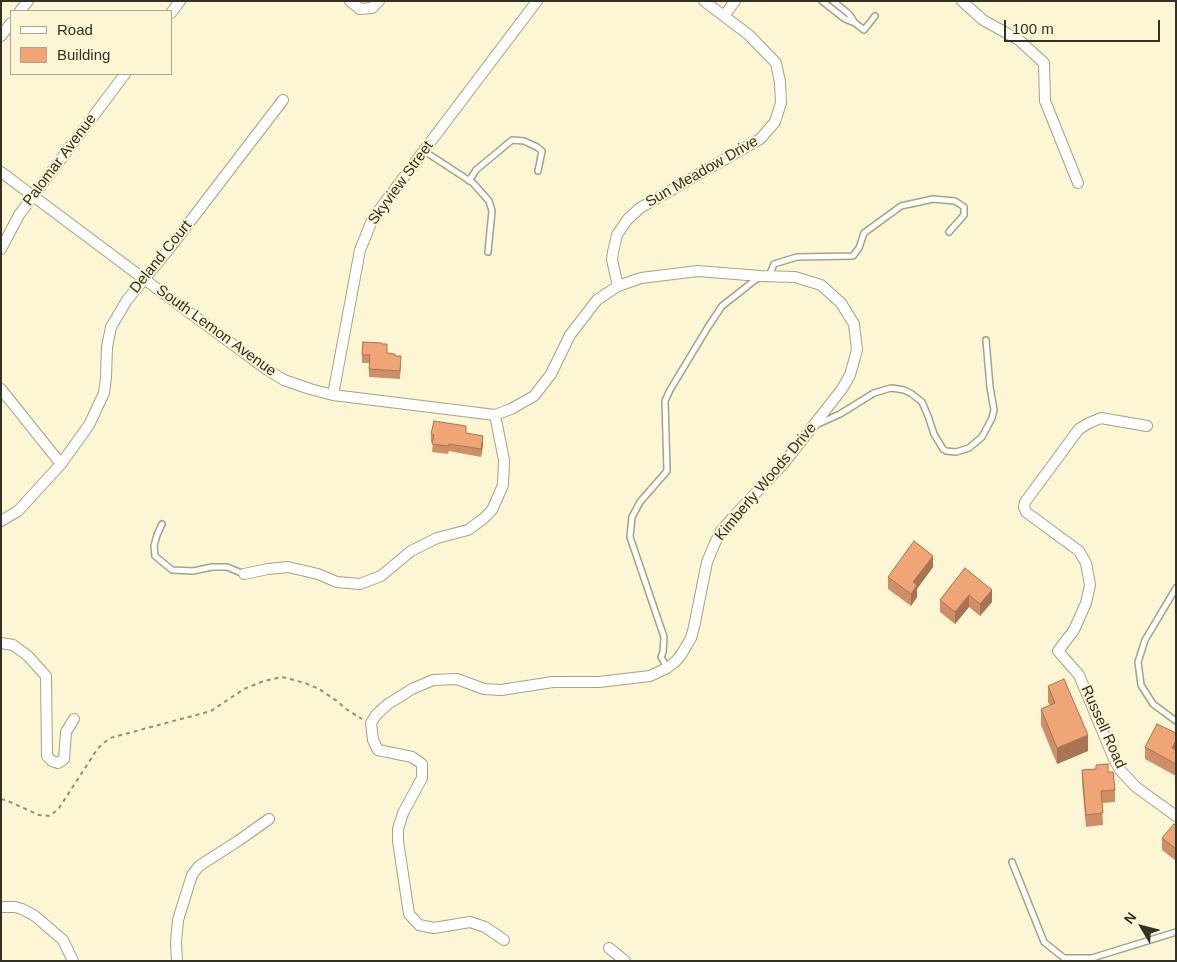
<!DOCTYPE html>
<html>
<head>
<meta charset="utf-8">
<style>
	body { margin:0 }
	#map { position:relative; width:1177px; height:962px; overflow:hidden; background:#fdf6d5; font-family:Helvetica,sans-serif }
	canvas { display:block }
	.frame { position:absolute; inset:0; border:2px solid #333124; pointer-events:none }
	.legend { position:absolute; left:10px; top:10px; width:162px; height:65px; box-sizing:border-box; background:#fdf6d5; border:1px solid #aca78e; margin:0; padding:6px 9px; list-style:none; font-size:15px; color:#333124 }
	.legend li { display:flex; align-items:center; gap:10px; height:25px }
	.legend b { width:25px; border:1px solid #aca78e }
	.north { position:absolute; left:1117px; top:902px; width:50px; height:50px; -webkit-text-stroke:4px #fdf6d5; paint-order:stroke; rotate:307deg; font-size:14px; font-weight:700; line-height:20px; text-align:center; color:#333124 }
	.north::after { content:''; display:block; margin:auto; width:18px; height:22px; background:#333124; clip-path:polygon(50% 0,100% 100%,50% 72%,0 100%) }
	.scale { position:absolute; left:1004px; top:20px; width:156px; height:22px; box-sizing:border-box; border:2px solid #333124; border-top:0; padding-left:6px; font-size:15px; line-height:18px; white-space:nowrap; color:#333124; -webkit-text-stroke:4px #fdf6d5; paint-order:stroke }
</style>
</head>
<body>
<div id="map">
<canvas width="1177" height="962"></canvas>
<div class="frame"></div>
<ul class="legend">
<li><b style="height:6px;background:#fff"></b>Road</li>
<li><b style="height:14px;background:#f0a577"></b>Building</li>
</ul>
<div class="north">N</div>
<div class="scale">100 m</div>
</div>
<script>
const ctx = document.querySelector('canvas').getContext('2d');
ctx.lineJoin = 'round';
function shape(rows) {
  const path = new Path2D();
  for (const r of rows) {
    path.moveTo(r[0], r[1]);
    for (let i = 2; i < r.length; i += 2) path.lineTo(r[i], r[i + 1]);
  }
  return path;
}
function trace(path, color, width, dash) {
  ctx.strokeStyle = color;
  ctx.lineWidth = width;
  ctx.lineCap = dash ? 'butt' : 'round';
  ctx.setLineDash(dash || []);
  ctx.stroke(path);
}
function fill(path, color) {
  ctx.fillStyle = color;
  ctx.fill(path, 'evenodd');
}
function drawText(font, color, halo, rows, align = 'center') {
  ctx.font = font + ' Helvetica,sans-serif';
  ctx.lineWidth = 4;
  ctx.setLineDash([]);
  ctx.textBaseline = 'middle';
  ctx.strokeStyle = halo;
  ctx.fillStyle = color;
  for (const [text, x, y, turn = 0] of rows) {
    ctx.save();
    ctx.translate(x, y);
    ctx.rotate((+turn || 0) * Math.PI / 180);
    ctx.textAlign = isNaN(turn) ? turn : align;
    if (halo) ctx.strokeText(text, 0, 0);
    ctx.fillText(text, 0, 0);
    ctx.restore();
  }
}
const lane = shape([
	[822,1,845,19,855,23,849,14,833,1],
	[855,23,864,30,875,16],
	[424,151,473,183,489,201,492,211,488,252],
	[469,181,476,170,512,140,524,141,537,147,542,151,538,171],
	[769,276,774,264,797,257,853,256,859,248,864,233,901,206,933,199,955,201,964,207,964,215,949,232],
	[818,424,840,414,874,393,891,388,898,389,904,390,912,394,922,402,928,416,934,434,943,449,946,451,956,452,969,448,982,437,992,418,994,410,990,387,986,340],
	[162,524,157,535,154,546,155,556,172,570,193,571,212,567,227,567,244,574],
	[1176,588,1145,640,1138,662,1141,685,1153,704,1176,721],
	[667,667,661,657,663,652,664,637,630,537,632,517,640,502,667,471,665,401,670,390,708,327,722,306,759,277],
	[1012,862,1044,942,1064,958,1092,958,1176,932]
]);
const street = shape([
	[350,1,360,9,372,8,379,1],
	[962,1,983,20,1019,40,1044,63,1045,101,1078,183],
	[20,11,28,1],
	[171,13,180,1],
	[724,16,735,1],
	[1,36,11,23],
	[1,172,144,279,266,369,284,380,310,389,333,395,495,415,511,409,534,396,551,374,570,335,597,300,618,286,641,278,698,271,760,276,795,277,821,285,841,303,854,324,857,350,850,375,842,389,784,463,735,515,721,531,715,543,707,562,694,627,691,638,681,655,675,662,667,668,650,676,599,682,553,682,501,690,484,689,457,679,433,680,412,689,388,704,376,715,371,723,373,740,378,750,412,757,422,764,422,778,403,813,398,829,398,841,409,914,419,925,434,928,470,922,485,927,504,940],
	[1,249,19,215,125,74],
	[618,286,612,260,613,252,617,235,627,220,640,208,760,139,775,122,781,103,780,82,776,63,749,35,704,1],
	[1,389,61,464],
	[333,395,360,250,373,218,537,1],
	[1147,426,1101,418,1089,423,1079,429,1031,494,1025,502,1024,507,1026,512,1079,551,1086,563,1090,585,1086,603,1074,630,1058,651,1079,675,1114,759,1120,770,1136,787,1176,816],
	[1,521,18,511,61,464,89,425,104,393,106,377,107,347,111,327,127,300,169,249,283,100],
	[244,574,268,569,288,567,318,574,337,582,360,584,381,576,411,551,437,538,468,530,483,519,492,510,503,485,504,460,495,415],
	[1,643,13,645,28,656,46,676,47,756,52,761,58,763,64,759,66,732,74,719],
	[1,907,15,907,22,909,35,916,63,940,73,961],
	[609,948,625,961],
	[177,961,176,942,178,920,192,875,199,866,238,841,269,819]
]);
trace(lane, '#a8a183', 8);
trace(street, '#a8a183', 12);
trace(shape([
	[1,799,8,801,39,815,50,816,59,808,98,748,110,738,211,711,244,689,264,681,282,677,305,683,319,689,337,701,346,709,362,719]
]), '#938f78', 2, [4, 4]);
trace(lane, '#fff', 5);
trace(street, '#fff', 10);
fill(shape([
	[387,353,395,356,401,364,400,379,369,377,369,363,362,363,362,355],
	[466,433,483,444,481,457,449,451,448,454,432,452,433,442,431,442,431,434],
	[933,567,917,589,917,597,911,606,888,589,888,577],
	[965,568,992,602,980,616,969,607,955,624,940,612,940,600],
	[1048,686,1088,751,1057,764,1041,725,1041,709,1050,706,1048,702],
	[1176,733,1176,776,1145,759,1145,747],
	[1096,765,1108,772,1115,790,1115,802,1102,803,1103,825,1086,827,1082,782,1082,770,1096,769],
	[1176,826,1176,861,1162,850,1162,838]
]), '#ce8e66');
fill(shape([
	[483,436,483,444,481,457,481,449],
	[933,556,933,567,917,589,917,597,911,606,911,594,913,582],
	[992,590,992,602,980,616,980,604],
	[969,595,969,607,955,624,955,612],
	[1088,735,1088,751,1057,764,1057,748],
	[1176,741,1176,753,1172,748]
]), '#a87453');
const building = shape([
	[363,342,382,343,382,344,387,344,387,353,395,354,395,356,401,356,400,371,369,369,370,355,362,355,363,342],
	[434,421,466,426,466,433,483,436,481,449,449,444,448,446,432,444,434,435,431,434,434,421],
	[914,541,933,556,913,582,917,585,911,594,888,577,914,541],
	[965,568,992,590,980,604,969,595,955,612,940,600,965,568],
	[1064,679,1088,735,1057,748,1041,709,1055,703,1048,686,1064,679],
	[1157,724,1176,733,1176,741,1172,748,1176,750,1176,764,1145,747,1157,724],
	[1108,764,1108,772,1113,772,1115,790,1101,791,1103,813,1086,815,1082,770,1096,769,1096,765,1108,764],
	[1174,824,1176,826,1176,849,1162,838,1174,824]
]);
fill(building, '#f0a577');
trace(building, '#a87453', 1);
drawText('15px', '#333124', '#fdf6d5', [
	["Palomar Avenue",60,160,-53],
	["Sun Meadow Drive",702,172,-30],
	["Skyview Street",401,183,-54],
	["Deland Court",161,257,-51],
	["South Lemon Avenue",216,331,36],
	["Kimberly Woods Drive",766,482,-50],
	["Russell Road",1103,727,66]
]);
</script>
</body>
</html>
